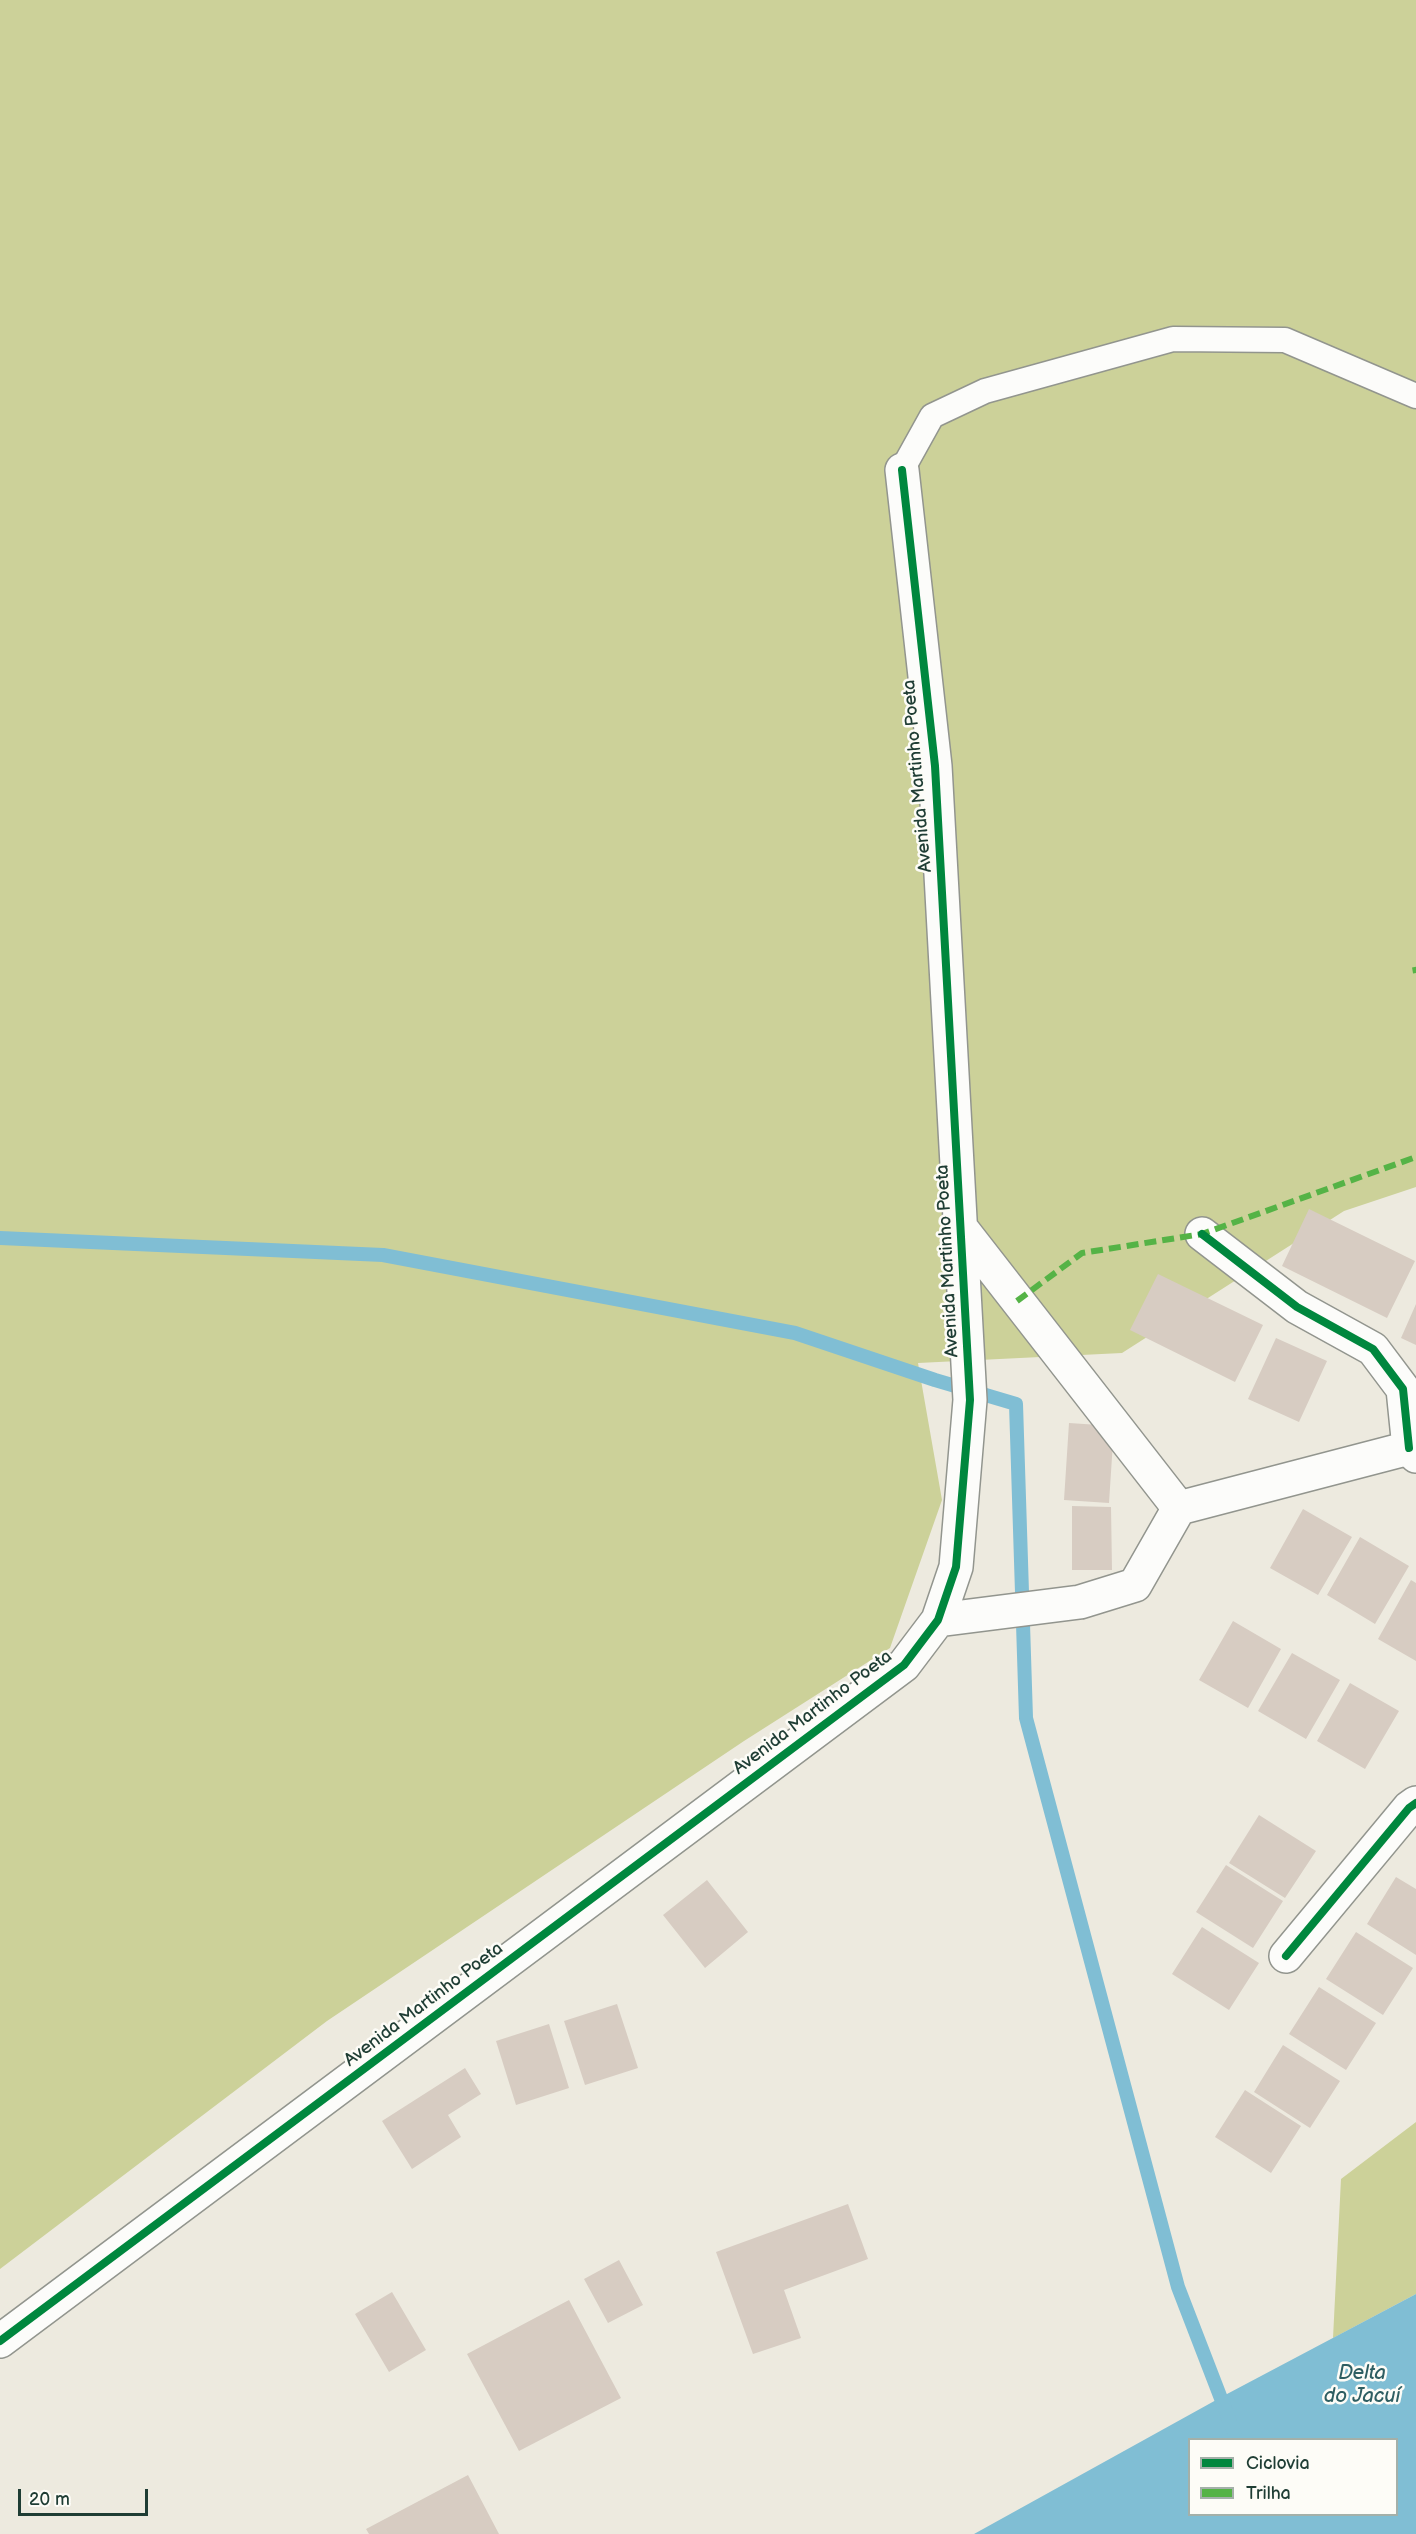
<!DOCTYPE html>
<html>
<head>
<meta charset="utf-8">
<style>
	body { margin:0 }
	#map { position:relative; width:1416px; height:2534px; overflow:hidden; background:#edeadf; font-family:"Balsamiq Sans",sans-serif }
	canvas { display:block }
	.legend { position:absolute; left:1188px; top:2438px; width:210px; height:78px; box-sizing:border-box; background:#fdfcf7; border:2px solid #a4b0a9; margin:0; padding:8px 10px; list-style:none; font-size:18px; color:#1f3d34 }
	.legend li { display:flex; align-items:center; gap:12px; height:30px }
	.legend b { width:30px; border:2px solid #a4b0a9 }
	.scale { position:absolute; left:18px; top:2489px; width:130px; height:27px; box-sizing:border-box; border:3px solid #1f3d34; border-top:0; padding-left:8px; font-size:18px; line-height:21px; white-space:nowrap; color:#1f3d34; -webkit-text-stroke:4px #fdfcf7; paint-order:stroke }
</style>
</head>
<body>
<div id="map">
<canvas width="1416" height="2534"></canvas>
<ul class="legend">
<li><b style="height:8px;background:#00873e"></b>Ciclovia</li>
<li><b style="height:8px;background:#55b346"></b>Trilha</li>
</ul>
<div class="scale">20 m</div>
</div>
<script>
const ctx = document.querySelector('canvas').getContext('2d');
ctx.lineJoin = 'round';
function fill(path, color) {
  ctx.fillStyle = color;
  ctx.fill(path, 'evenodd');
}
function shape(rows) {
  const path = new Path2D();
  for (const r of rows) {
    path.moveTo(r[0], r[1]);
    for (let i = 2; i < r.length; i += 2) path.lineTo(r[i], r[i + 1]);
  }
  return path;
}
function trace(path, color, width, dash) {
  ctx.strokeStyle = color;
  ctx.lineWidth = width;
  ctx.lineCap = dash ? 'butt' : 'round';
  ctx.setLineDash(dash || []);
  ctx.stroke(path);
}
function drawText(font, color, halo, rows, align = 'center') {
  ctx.font = font + ' "Balsamiq Sans",sans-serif';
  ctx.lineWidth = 5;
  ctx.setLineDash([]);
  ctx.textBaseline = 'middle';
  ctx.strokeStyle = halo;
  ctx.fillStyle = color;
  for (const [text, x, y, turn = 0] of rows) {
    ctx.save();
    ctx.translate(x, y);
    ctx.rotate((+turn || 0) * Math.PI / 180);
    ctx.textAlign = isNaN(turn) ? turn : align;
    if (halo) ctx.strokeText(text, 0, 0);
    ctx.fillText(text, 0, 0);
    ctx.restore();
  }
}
fill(shape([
	[0,0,1416,0,1416,1187,1344,1211,1122,1353,918,1363,942,1500,890,1648,744,1741,327,2021,0,2269],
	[1416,2122,1416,2294,1333,2338,1341,2179]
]), '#ccd199');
fill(shape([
	[1416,2294,1416,2534,974,2534,1227,2394],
	[1190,2440,1396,2440,1396,2514,1190,2514]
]), '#80bed4');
trace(shape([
	[0,1238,383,1255,795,1333,935,1380,1016,1404,1026,1718,1178,2287,1237,2440]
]), '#80bed4', 14);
fill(shape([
	[1309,1209,1415,1261,1387,1318,1282,1266],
	[1158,1274,1263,1325,1235,1382,1130,1330],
	[1416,1304,1416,1345,1401,1338],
	[1276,1338,1327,1361,1299,1422,1248,1399],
	[1069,1423,1114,1426,1109,1503,1064,1500],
	[1072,1506,1111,1507,1112,1570,1072,1570],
	[1303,1509,1352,1537,1318,1595,1270,1568],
	[1360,1537,1409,1566,1375,1624,1327,1595],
	[1411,1580,1416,1583,1416,1661,1378,1639],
	[1233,1621,1281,1649,1248,1708,1199,1680],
	[1292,1653,1340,1680,1306,1739,1258,1711],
	[1350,1683,1399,1711,1365,1769,1317,1741],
	[1259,1815,1316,1851,1285,1898,1229,1863],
	[1226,1865,1283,1901,1253,1948,1196,1912],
	[1396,1877,1416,1889,1416,1955,1367,1924],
	[707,1880,748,1932,705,1968,663,1915],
	[1202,1927,1259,1963,1229,2010,1172,1974],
	[1356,1932,1413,1968,1383,2015,1326,1979],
	[1319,1987,1376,2023,1346,2070,1289,2034],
	[617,2004,638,2068,585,2085,564,2021],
	[549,2024,569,2088,516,2105,496,2041],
	[1283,2045,1340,2081,1310,2128,1254,2092],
	[465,2068,481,2094,448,2115,461,2137,412,2169,382,2121],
	[1245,2090,1301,2126,1271,2173,1215,2137],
	[848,2204,868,2259,784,2290,801,2338,753,2354,716,2252],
	[619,2260,643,2305,608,2323,584,2279],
	[392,2292,426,2350,389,2372,355,2314],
	[569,2300,621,2398,519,2451,467,2354],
	[468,2475,499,2534,369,2534,366,2529]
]), '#d7ccc2');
const lane = shape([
	[902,470,932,416,985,391,1173,339,1285,340,1416,396]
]);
const street = shape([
	[961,1228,1179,1508],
	[1202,1234,1297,1307,1373,1349,1403,1389,1409,1448],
	[938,1620,1080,1602,1135,1585,1179,1508,1409,1448,1416,1456],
	[1286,1956,1409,1808,1416,1803],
	[0,2341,904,1665,938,1620,956,1567,970,1400,935,766,902,470]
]);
trace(lane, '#92958e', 27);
trace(street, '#92958e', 36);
trace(lane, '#fcfcfa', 24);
trace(street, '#fcfcfa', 33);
trace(shape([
	[1415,967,1416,973],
	[1017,1301,1082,1253,1202,1234,1416,1157]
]), '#55b346', 6, [12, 6]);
trace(shape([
	[1202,1234,1297,1307,1373,1349,1403,1389,1409,1448],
	[1286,1956,1409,1808,1416,1803],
	[0,2341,904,1665,938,1620,956,1567,970,1400,935,766,902,470]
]), '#00873e', 8);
drawText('18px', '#1f3d34', '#fdfcf7', [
	["Avenida Martinho Poeta",918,776,-95],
	["Avenida Martinho Poeta",948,1261,-93],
	["Avenida Martinho Poeta",813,1713,-37],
	["Avenida Martinho Poeta",424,2005,-37]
]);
drawText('italic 20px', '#2e5e62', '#fdfcf7', [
	["Delta",1362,2374],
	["do Jacuí",1362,2397]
]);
</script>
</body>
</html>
